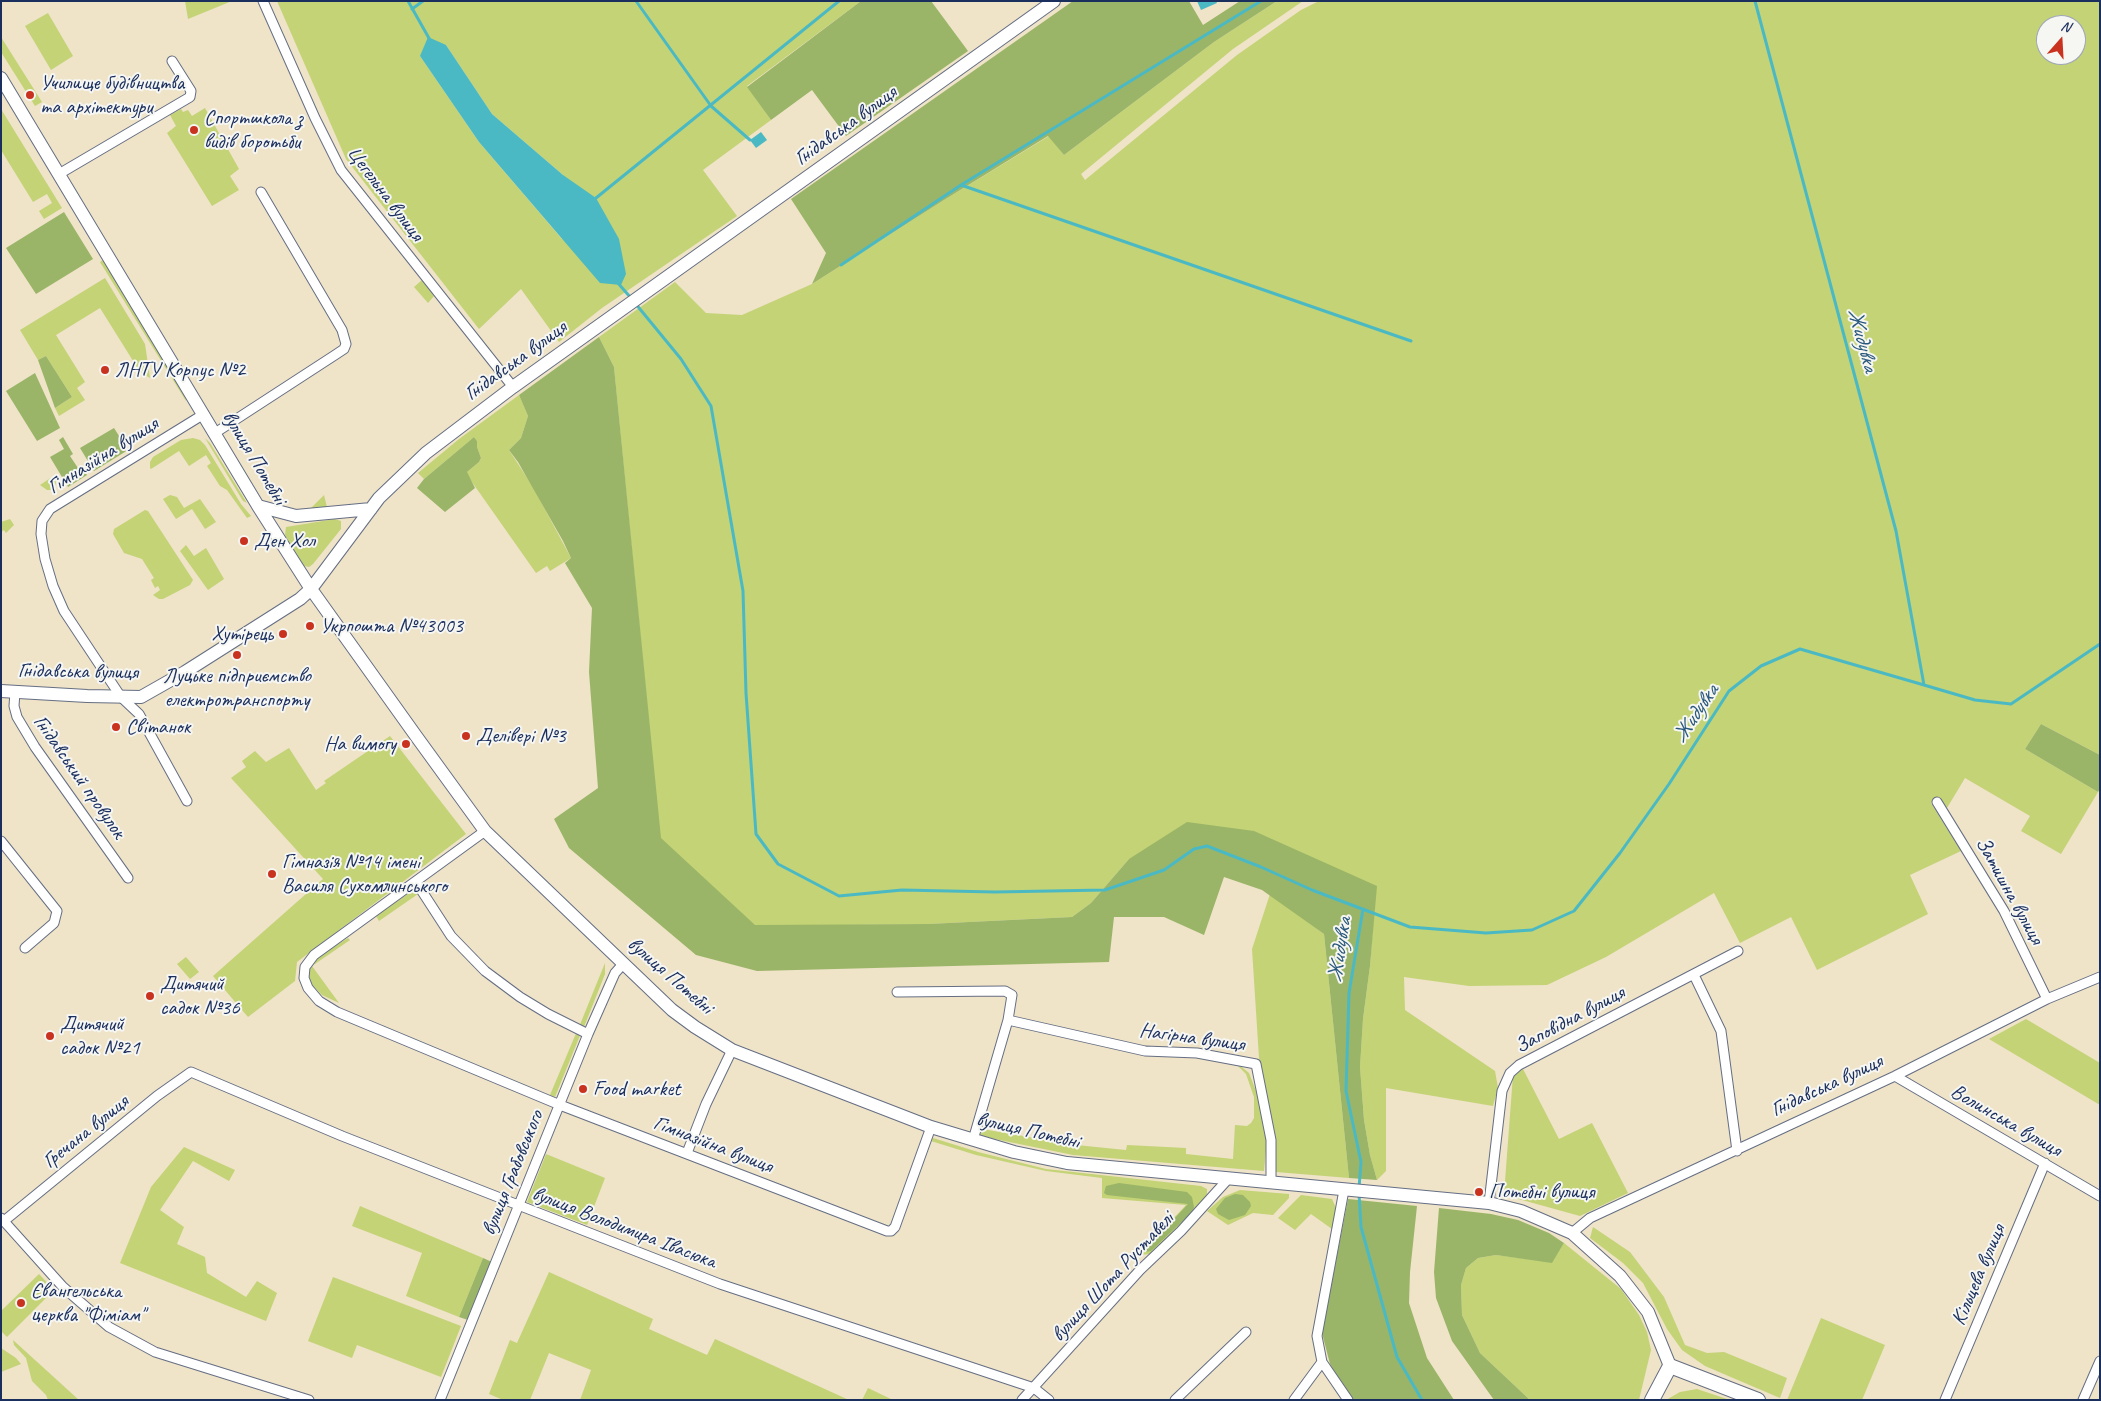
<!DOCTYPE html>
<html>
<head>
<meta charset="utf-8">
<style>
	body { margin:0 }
	#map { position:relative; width:2101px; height:1401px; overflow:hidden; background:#efe3c8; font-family:Caveat,sans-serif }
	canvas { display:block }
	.frame { position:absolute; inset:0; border:2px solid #1b2f5e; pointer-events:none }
	.north { position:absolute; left:2036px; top:15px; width:50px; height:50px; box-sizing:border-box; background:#f6f6f2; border:1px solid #9ea6b7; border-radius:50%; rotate:19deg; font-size:14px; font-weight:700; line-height:20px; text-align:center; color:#1b2f5e }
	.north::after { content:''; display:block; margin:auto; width:18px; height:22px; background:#c8321e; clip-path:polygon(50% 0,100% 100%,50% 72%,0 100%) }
</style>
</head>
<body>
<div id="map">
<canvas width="2101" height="1401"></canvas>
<div class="frame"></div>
<div class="north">N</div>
</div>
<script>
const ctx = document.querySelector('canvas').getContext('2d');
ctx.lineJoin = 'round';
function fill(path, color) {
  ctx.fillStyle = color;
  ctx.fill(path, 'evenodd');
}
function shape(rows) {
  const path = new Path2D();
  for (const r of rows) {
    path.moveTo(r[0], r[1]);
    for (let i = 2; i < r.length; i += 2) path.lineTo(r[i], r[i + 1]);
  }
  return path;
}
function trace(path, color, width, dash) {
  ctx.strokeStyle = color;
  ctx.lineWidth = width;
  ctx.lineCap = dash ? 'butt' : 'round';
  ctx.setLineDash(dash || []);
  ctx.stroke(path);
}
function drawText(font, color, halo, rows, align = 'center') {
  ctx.font = font + ' Caveat,sans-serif';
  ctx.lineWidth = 4;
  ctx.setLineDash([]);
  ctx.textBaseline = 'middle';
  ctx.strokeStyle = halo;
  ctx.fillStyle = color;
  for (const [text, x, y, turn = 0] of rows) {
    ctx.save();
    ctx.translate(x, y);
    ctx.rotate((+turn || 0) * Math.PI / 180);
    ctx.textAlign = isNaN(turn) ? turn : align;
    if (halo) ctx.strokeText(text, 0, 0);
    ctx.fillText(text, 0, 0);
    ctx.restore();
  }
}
fill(shape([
	[185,1,232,1,188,19],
	[277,1,861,1,747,86,771,120,703,170,737,216,602,308,559,342,521,289,479,329,346,159],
	[446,45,492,114,563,175,562,239,479,142,420,56],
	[1277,1,1303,1,1233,49,1081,174,1085,180,1237,55,1301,10,1319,1,2100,1,2100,755,2041,724,2025,749,2098,792,2061,854,2021,831,2030,816,1965,778,1947,808,1939,797,1931,803,1961,851,1910,875,1928,914,1817,970,1791,917,1740,943,1714,893,1606,957,1547,985,1469,986,1404,977,1405,1010,1495,1071,1498,1088,1493,1106,1386,1088,1386,1171,1377,1180,1370,1155,1364,1120,1360,1067,1363,1019,1370,966,1376,886,1360,880,1129,859,1091,903,1072,917,928,924,755,926,660,838,614,367,599,337,675,282,706,313,742,315,812,284,944,200,1049,136,1064,155,1214,42],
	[2046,25,2076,25,2076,55,2046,55],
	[48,13,73,56,51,70,25,26],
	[1,37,42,102,35,106,1,52],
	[205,108,239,169,230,176,239,190,212,206,167,133,176,126,170,115,181,109,183,112,188,110,192,116],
	[1,109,62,208,44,219,39,211,52,203,47,194,33,202,1,150],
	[103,260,185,394,186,401,100,262],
	[105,278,145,344,150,378,140,372,100,308,56,335,85,382,77,388,85,400,59,416,55,408,72,397,46,356,38,360,20,330],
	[422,280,434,296,428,303,414,287],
	[519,395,528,416,521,438,509,450,533,487,571,558,550,571,547,566,536,573,467,475,467,472,479,462,481,458,477,447,477,441,474,437,424,479,418,473,459,439],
	[193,438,200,440,205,445,241,504,251,516,247,518,227,490,220,486,207,466,211,463,206,455,189,466,179,451,151,469,150,468,150,462,153,457,181,440],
	[205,438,210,443,247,503,243,501],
	[52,477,56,482,54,490,47,490,40,485],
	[170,495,177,497,184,508,200,499,216,522,205,529,192,509,176,519,163,499],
	[324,495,327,507,311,509,311,508],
	[145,510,148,511,193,580,190,585,163,599,159,599,153,595,160,590,158,586,155,588,151,580,154,578,142,559,124,553,113,534,114,529],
	[10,519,14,525,6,533,4,530,1,532,1,522],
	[335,519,341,521,341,529,313,564,309,567,304,566,285,535,286,527],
	[186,545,194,556,206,548,224,579,208,590,180,551],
	[390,736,466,834,297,962,295,981,248,1017,213,976,323,879,231,778,246,767,242,761,255,751,266,762,289,748,316,790,326,783,324,781],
	[415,889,418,894,379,921,376,916],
	[1270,894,1324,934,1349,1178,1276,1172,1276,1139,1259,1058,1252,949],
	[348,938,350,940,312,966,339,1003,322,995,312,985,308,976,309,967,317,957],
	[186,957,199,972,190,979,177,964],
	[605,963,605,974,584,1027,579,1027],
	[2026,1019,2100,1063,2100,1105,1989,1039],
	[577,1031,581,1033,555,1097,550,1095],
	[1219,1061,1238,1064,1249,1073,1256,1091,1267,1140,1264,1171,1073,1155,980,1136,982,1129,1076,1145,1126,1150,1127,1145,1186,1148,1186,1154,1233,1159,1235,1125,1247,1126,1251,1123,1254,1118,1254,1097,1246,1074,1238,1066],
	[1523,1069,1559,1139,1592,1123,1628,1193,1580,1216,1504,1195,1513,1075],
	[933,1138,978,1152,1046,1169,1201,1186,1207,1189,1207,1194,1205,1201,1151,1254,1139,1255,1186,1205,1102,1198,1102,1178,1046,1171,976,1155,931,1141],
	[184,1147,235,1170,229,1181,193,1161,160,1210,184,1227,177,1244,205,1257,207,1273,246,1297,257,1281,277,1293,266,1321,120,1263,151,1187],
	[546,1154,605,1178,587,1225,527,1202],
	[1240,1190,1289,1194,1289,1198,1273,1215,1253,1213,1228,1225,1207,1211,1223,1197],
	[1301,1195,1332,1199,1336,1208,1332,1229,1311,1214,1295,1230,1278,1218],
	[360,1206,483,1258,459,1317,406,1296,422,1253,352,1226],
	[1593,1227,1630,1252,1664,1297,1685,1345,1707,1353,1724,1352,1787,1378,1780,1398,1705,1366,1682,1350,1667,1329,1643,1283,1623,1263,1590,1238],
	[1564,1243,1621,1289,1639,1315,1647,1332,1651,1350,1639,1400,1530,1400,1480,1353,1462,1315,1461,1285,1466,1268,1478,1258,1496,1255,1552,1262],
	[549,1272,653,1319,649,1329,707,1355,715,1339,849,1400,580,1400,591,1370,549,1353,530,1400,503,1400,489,1394,510,1340,517,1343],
	[39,1274,54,1290,7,1337,1,1331,1,1311],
	[333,1277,461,1326,441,1377,357,1345,352,1358,308,1341],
	[1821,1318,1885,1345,1862,1400,1787,1400],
	[13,1340,79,1400,48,1400,46,1395,32,1381,26,1358,14,1345],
	[1,1348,16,1358,21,1364,1,1372],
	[868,1388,893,1400,862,1400],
	[1697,1389,1730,1400,1666,1400,1680,1392]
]), '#c3d376');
fill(shape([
	[861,1,931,1,968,51,846,136,812,90,771,120,747,87],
	[1073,1,1189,1,1203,25,1240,1,1277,1,1214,42,1064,155,1048,136,944,200,812,284,826,253,791,199],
	[64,212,93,259,36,294,6,248],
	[599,337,614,367,661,838,755,925,928,924,1072,917,1091,903,1129,859,1187,822,1254,831,1377,886,1370,966,1363,1019,1360,1067,1364,1120,1370,1155,1377,1180,1349,1178,1324,934,1262,890,1224,877,1204,935,1164,917,1114,917,1109,962,757,971,696,955,569,848,554,819,598,788,589,672,592,608,565,563,571,558,563,541,518,462,509,450,521,438,528,416,519,395],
	[46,356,72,397,55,408,38,360],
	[35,373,60,428,37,441,6,391],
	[114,428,128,450,94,471,80,448],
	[63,437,73,454,70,456,78,468,81,466,87,475,68,487,50,457,64,449,59,440],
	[474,437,477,441,477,447,481,458,479,462,467,472,475,488,445,512,417,488,424,479],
	[2041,724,2100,755,2100,789,2098,792,2025,749],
	[1119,1183,1187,1192,1192,1197,1194,1207,1192,1212,1151,1251,1146,1252,1145,1250,1188,1204,1107,1195,1104,1193,1106,1186],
	[1235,1194,1243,1195,1250,1202,1251,1206,1245,1215,1229,1220,1218,1214,1216,1209,1225,1198],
	[1348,1199,1417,1206,1410,1272,1409,1303,1427,1358,1454,1400,1352,1400,1330,1364,1322,1333],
	[1439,1208,1491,1214,1518,1220,1549,1233,1564,1243,1552,1263,1496,1255,1478,1258,1466,1268,1461,1285,1462,1315,1480,1353,1530,1400,1494,1400,1452,1341,1436,1298,1434,1272],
	[483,1258,492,1262,468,1320,459,1317]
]), '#9ab567');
fill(shape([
	[1197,1,1216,1,1217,3,1201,10],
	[428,37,446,45,492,114,563,175,596,198,619,239,626,274,621,285,600,283,479,142,420,56],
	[761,132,767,140,756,148,750,140]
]), '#4bb9c3');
trace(shape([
	[408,1,430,40],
	[636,1,711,106,750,140],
	[412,9,423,1],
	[961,185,1411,341],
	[596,198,839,1],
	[841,265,961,185,1261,1],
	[617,282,631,298],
	[635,303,681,359,711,406,743,591,746,693,756,834,778,864,839,896,902,890,995,892,1105,890,1164,870,1194,849,1207,846,1261,867,1312,890,1410,927,1486,933,1532,930,1574,911,1620,853,1669,784,1729,691,1761,666,1800,649,1924,685,1896,531,1755,1],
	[1924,685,1975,700,2011,704,2100,644],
	[1359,1188,1361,1162,1346,1091,1349,993,1363,909],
	[1359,1194,1361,1227,1397,1357,1422,1400]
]), '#4bb9c3', 3);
const street = shape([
	[263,1,315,118,341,170,513,387],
	[59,174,190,97,191,91,172,61],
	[215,433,335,355,344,349,346,344,342,330,261,192],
	[15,692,14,706,17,717,35,747,128,878],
	[187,801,139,714,121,697,64,611,53,586,45,559,41,534,42,521,50,509,204,414],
	[1937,802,2004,911,2047,999],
	[485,831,314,955,305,967,304,978,308,988,319,1001,337,1012,560,1105,887,1231,891,1231,895,1227,931,1127],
	[1,841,57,911,54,923,25,948],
	[416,882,451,936,485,971,520,997,548,1014,588,1034],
	[1694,975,1721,1031,1737,1151],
	[897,992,1005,991,1012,995,1008,1020,973,1140],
	[1008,1020,1145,1051,1197,1053,1256,1064,1271,1140,1271,1183],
	[1895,1076,2100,1196],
	[687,1153,706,1104,732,1050],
	[1344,1190,1317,1336,1322,1362,1348,1400],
	[1489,1203,1502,1091,1510,1073,1519,1065,1738,951],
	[1,1218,63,1287,109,1327,155,1352,309,1400],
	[4,1221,157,1096,191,1072,342,1136,720,1284,1034,1388,1049,1400],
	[1572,1233,1590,1218,1895,1076,2047,999,2100,977],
	[440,1400,588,1034,615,973,624,963],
	[1022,1400,1140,1270,1181,1231,1229,1178],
	[1175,1400,1246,1332],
	[1294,1400,1322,1362],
	[1945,1400,2045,1163],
	[2083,1400,2100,1361]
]);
const secondary = shape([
	[1,78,258,506,311,589,416,736,485,831,672,1010,695,1027,732,1050,931,1127,1014,1152,1067,1163,1489,1203,1521,1211,1572,1233,1620,1276,1648,1312,1670,1366],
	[258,506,296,516,371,509],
	[1,691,87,696,141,697,185,672,300,599,311,589,379,498,426,453,513,387,1054,1]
]);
const primary = shape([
	[1652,1400,1670,1366,1758,1400]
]);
trace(street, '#656e83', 11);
trace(secondary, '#656e83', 14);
trace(primary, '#656e83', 16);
trace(street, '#fff', 9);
trace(secondary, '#fff', 12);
trace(primary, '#fff', 14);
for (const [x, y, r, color] of [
	[30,95,5,"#c8321e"],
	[194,130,5,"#c8321e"],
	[105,370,5,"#c8321e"],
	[244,541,5,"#c8321e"],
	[310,626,5,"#c8321e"],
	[283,634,5,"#c8321e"],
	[237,655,5,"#c8321e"],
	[116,727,5,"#c8321e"],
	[466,736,5,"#c8321e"],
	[406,744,5,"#c8321e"],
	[272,874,5,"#c8321e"],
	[150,996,5,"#c8321e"],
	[50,1036,5,"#c8321e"],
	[583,1089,5,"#c8321e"],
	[1479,1192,5,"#c8321e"],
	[21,1303,5,"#c8321e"]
]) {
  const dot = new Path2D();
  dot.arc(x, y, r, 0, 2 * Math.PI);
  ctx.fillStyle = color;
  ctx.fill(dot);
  trace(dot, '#f6f6f2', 2);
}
drawText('21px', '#1b2f5e', '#f6f6f2', [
	["Училище будівництва",40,83],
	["та архітектури",40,107],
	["Спортшкола з",204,118],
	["видів боротьби",204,142],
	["ЛНТУ Корпус №2",115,370],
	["Ден Хол",254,541],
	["Укрпошта №43003",320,626],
	["Хутірець",273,634,"right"],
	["Луцьке підприємство",237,676,"center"],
	["електротранспорту",237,700,"center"],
	["Світанок",126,727],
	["Делівері №3",476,736],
	["На вимогу",396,744,"right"],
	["Гімназія №14 імені",282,862],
	["Василя Сухомлинського",282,886],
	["Дитячий",160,984],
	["садок №36",160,1008],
	["Дитячий",60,1024],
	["садок №21",60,1048],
	["Food market",593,1089],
	["Потебні вулиця",1489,1192],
	["Євангельська",31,1291],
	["церква \"Фіміам\"",31,1315]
], 'left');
drawText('21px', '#1b2f5e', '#f6f6f2', [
	["Гнідавська вулиця",846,126,-36],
	["Цегельна вулиця",385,194,53],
	["Гнідавська вулиця",516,361,-36],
	["Гімназійна вулиця",103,456,-32],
	["вулиця Потебні",254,458,59],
	["Гнідавська вулиця",78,672,1],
	["Гнідавський провулок",79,777,55],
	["Затишна вулиця",2009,891,61],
	["вулиця Потебні",670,976,41],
	["Заповідна вулиця",1570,1020,-28],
	["Нагірна вулиця",1192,1038,8],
	["Гнідавська вулиця",1827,1086,-25],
	["Волинська вулиця",2006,1121,30],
	["вулиця Потебні",1028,1131,13],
	["Гречана вулиця",86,1132,-39],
	["Гімназійна вулиця",713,1145,21],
	["вулиця Грабовського",513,1173,-68],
	["вулиця Володимира Івасюка",624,1228,21],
	["Кільцева вулиця",1979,1275,-67],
	["вулиця Шота Руставелі",1113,1277,-47]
]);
drawText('italic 22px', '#29587c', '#f6f6f2', [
	["Жидувка",1862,340,75],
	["Жидувка",1696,714,-56],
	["Жидувка",1340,950,-81]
]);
</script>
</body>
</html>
